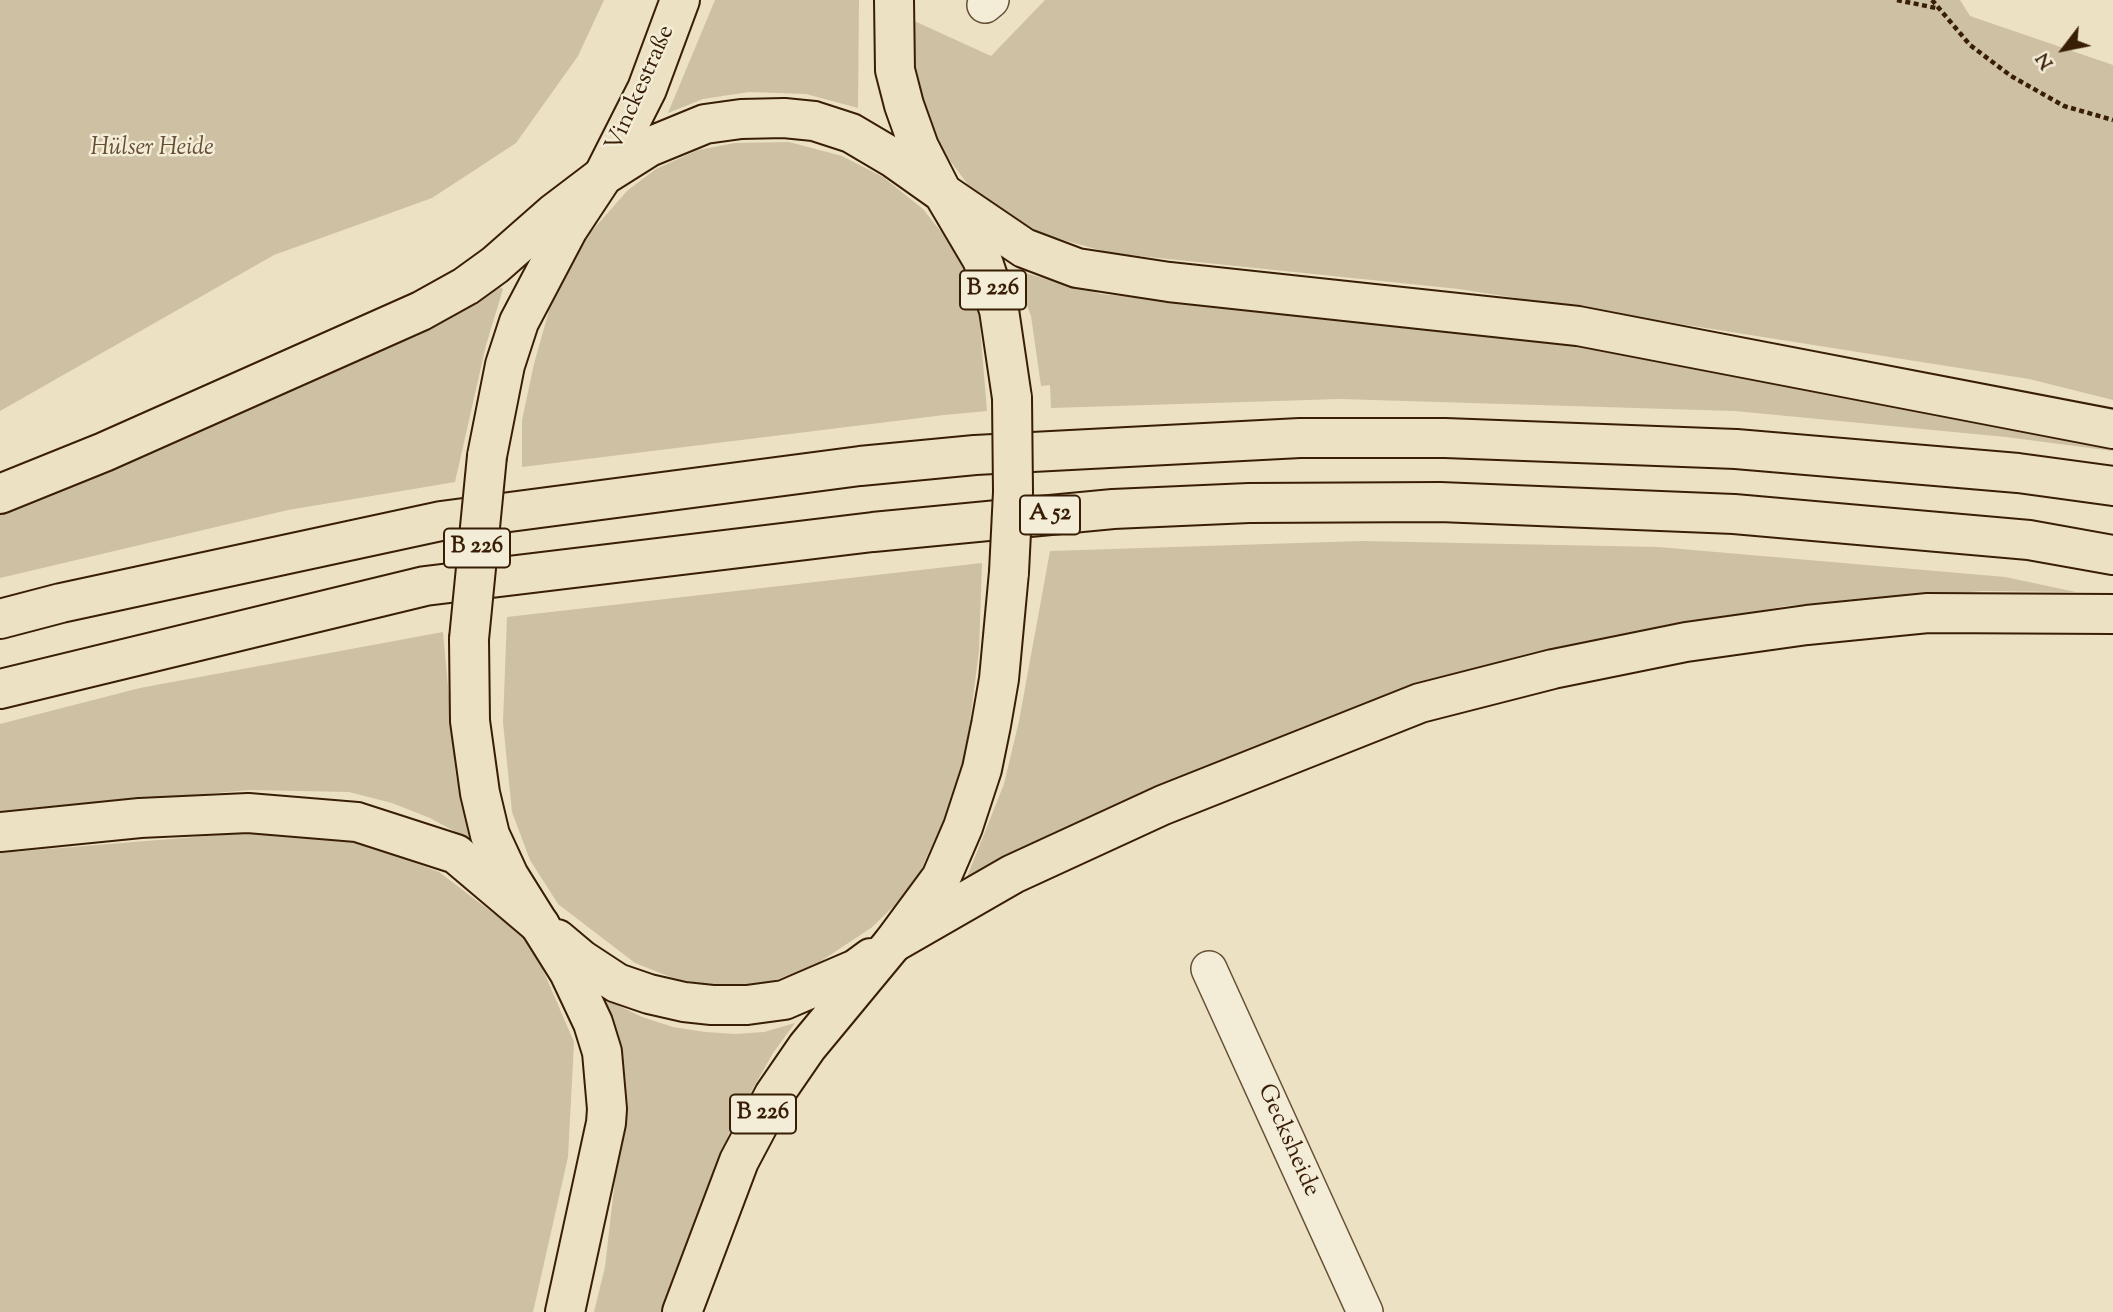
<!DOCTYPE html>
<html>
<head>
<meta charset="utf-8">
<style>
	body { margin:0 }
	#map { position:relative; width:2113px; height:1312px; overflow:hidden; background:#ece1c2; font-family:"Sorts Mill Goudy",serif }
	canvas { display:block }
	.north { position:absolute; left:2029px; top:14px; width:70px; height:70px; -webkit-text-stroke:5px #f3ecd7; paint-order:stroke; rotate:238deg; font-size:19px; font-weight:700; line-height:28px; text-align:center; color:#391e06 }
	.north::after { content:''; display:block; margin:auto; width:24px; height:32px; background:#391e06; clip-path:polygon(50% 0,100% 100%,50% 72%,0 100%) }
</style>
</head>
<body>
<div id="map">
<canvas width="2113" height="1312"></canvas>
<div class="north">N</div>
</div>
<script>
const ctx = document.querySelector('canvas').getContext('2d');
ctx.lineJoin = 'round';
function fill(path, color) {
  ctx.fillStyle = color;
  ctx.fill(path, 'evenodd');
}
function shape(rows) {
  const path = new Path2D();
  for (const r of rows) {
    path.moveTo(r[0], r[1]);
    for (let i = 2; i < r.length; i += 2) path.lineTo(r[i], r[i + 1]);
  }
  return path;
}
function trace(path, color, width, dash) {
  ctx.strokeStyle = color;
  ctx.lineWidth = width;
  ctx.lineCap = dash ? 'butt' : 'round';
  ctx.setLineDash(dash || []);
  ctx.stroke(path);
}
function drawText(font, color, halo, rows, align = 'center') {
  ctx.font = font + ' "Sorts Mill Goudy",serif';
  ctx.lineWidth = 5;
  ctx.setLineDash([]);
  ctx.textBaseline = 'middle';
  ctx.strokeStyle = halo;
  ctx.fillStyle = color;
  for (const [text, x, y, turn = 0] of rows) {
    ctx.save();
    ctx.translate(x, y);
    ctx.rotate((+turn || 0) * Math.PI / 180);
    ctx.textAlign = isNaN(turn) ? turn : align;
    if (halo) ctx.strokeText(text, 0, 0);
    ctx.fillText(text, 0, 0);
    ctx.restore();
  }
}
fill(shape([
	[0,0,604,0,578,56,516,143,432,198,274,255,0,411],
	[715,0,859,0,858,108,806,94,749,92,703,99,668,113],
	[1045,0,1960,0,1970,16,2113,65,2113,400,2029,379,1459,289,1110,253,1042,234,978,198,936,142,917,85,912,20,991,56],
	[789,142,842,156,883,177,923,209,942,233,957,255,978,302,987,411,944,415,522,467,522,420,534,364,553,296,581,243,628,190,656,169,698,150,735,143],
	[1014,270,1101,294,1542,340,1922,403,2113,442,2113,451,2006,437,1735,411,1340,399,1051,408,1050,385,1041,386,1031,316],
	[499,287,503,289,486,345,455,482,288,510,0,578,0,508,419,335,448,320],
	[1361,541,1658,547,2005,577,2076,592,1983,591,1786,606,1534,652,1382,697,1089,821,963,887,1004,784,1019,721,1050,551],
	[982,563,979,651,966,752,948,810,919,874,895,905,871,928,815,965,767,983,721,988,673,978,635,963,558,904,530,860,512,812,503,722,507,617],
	[443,632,456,776,476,843,430,818,392,803,349,792,250,790,0,812,0,724,140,688],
	[255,832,355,840,439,872,531,942,574,1042,568,1157,533,1312,0,1312,0,853],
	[605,999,642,1017,673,1027,705,1032,736,1034,764,1032,795,1023,773,1053,732,1126,662,1312,594,1312,605,1267,618,1153,609,1023]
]), '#cec0a2');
const street = shape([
	[985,5,991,0],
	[1209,969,1365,1312]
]);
const primary = shape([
	[894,0,895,70,904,105,919,147,940,188],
	[604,174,647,89,680,0],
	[487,456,505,365,519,322,568,229,603,176,649,147,705,124,741,119,784,118,814,121,851,133,895,159,943,193,982,259,999,310,1012,398],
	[469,639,470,721,480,793,490,835,509,876,569,972,593,1023,602,1052,607,1109,606,1123,565,1312],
	[557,939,582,960,617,983,649,994,684,1002,712,1005,747,1005,784,1000,856,969,871,958],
	[682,1312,739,1161,774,1095,807,1047,893,943,941,878,963,827,982,769,991,725,999,679,1009,572]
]);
const highway = shape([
	[943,193,1024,248,1077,268,1169,282,1578,326,2113,429],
	[0,494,104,452,421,311,466,286,495,265,553,214,603,176],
	[0,619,61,603,441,521,860,466,975,455,1300,438,1445,438,1736,449,2018,473,2113,486],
	[0,689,425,586,873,532,1113,509,1249,503,1440,502,1734,514,2029,540,2113,555],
	[0,832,140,818,248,813,357,822,456,854,540,925],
	[893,943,1013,874,1163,805,1420,703,1553,669,1686,642,1807,625,1928,613,2113,614]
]);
trace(street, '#664f35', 38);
trace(primary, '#391e06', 42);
trace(highway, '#391e06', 42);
trace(shape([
	[1897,0,1936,8],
	[1932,0,1970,45,2011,76,2064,106,2113,120]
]), '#391e06', 4.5, [5, 3.5]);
trace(street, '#f3ecd7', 35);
trace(primary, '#ece1c2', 38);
trace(highway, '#ece1c2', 38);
const primaryBridge = shape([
	[1009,572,1013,492,1012,398],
	[469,639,487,456]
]);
trace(primaryBridge, '#391e06', 42, []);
trace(primaryBridge, '#ece1c2', 38);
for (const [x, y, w] of [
	[993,290,66],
	[1050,515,60],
	[477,548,66],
	[763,1114,66]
]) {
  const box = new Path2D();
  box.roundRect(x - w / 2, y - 19.5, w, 39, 5);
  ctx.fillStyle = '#f3ecd7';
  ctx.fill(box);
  trace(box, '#391e06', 2);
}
drawText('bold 23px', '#391e06', null, [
	["B 226",993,290],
	["A 52",1050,515],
	["B 226",477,548],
	["B 226",763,1114]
]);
drawText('24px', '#391e06', '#f3ecd7', [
	["Vinckestraße",642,89,-66],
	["Gecksheide",1287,1141,66]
]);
drawText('italic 24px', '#664f35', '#f3ecd7', [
	["Hülser Heide",152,150]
]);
</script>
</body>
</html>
